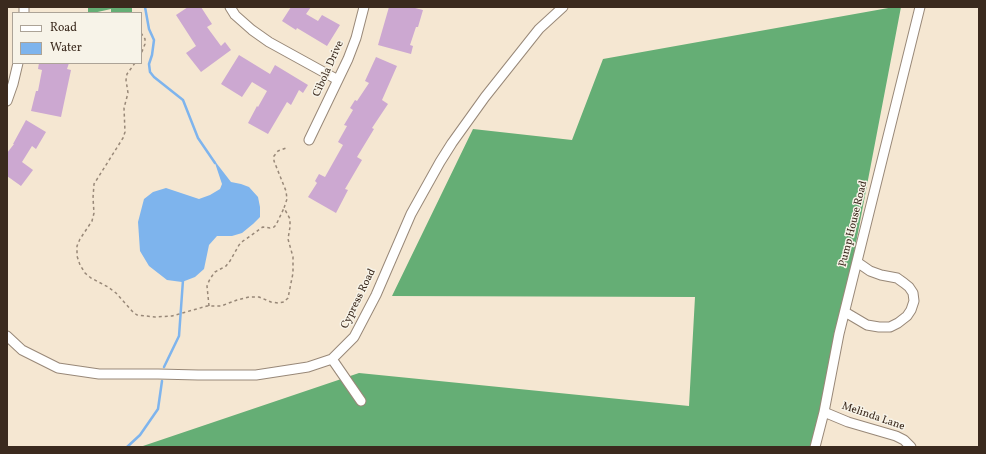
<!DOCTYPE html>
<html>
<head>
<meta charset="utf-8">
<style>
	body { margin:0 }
	#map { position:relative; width:986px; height:454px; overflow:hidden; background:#f5e7d2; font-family:Vollkorn,serif }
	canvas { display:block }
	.frame { position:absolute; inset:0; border:8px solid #3b2a1e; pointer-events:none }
	.legend { position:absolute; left:12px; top:12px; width:130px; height:52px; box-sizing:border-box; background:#f7f3e8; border:1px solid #aca397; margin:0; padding:5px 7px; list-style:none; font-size:12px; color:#3b2a1e }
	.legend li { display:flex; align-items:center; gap:8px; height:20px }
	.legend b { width:20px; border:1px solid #aca397 }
</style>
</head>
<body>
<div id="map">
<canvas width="986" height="454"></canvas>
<div class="frame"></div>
<ul class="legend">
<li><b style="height:5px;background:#fff"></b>Road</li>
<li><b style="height:11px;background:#7eb4ed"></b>Water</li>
</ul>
</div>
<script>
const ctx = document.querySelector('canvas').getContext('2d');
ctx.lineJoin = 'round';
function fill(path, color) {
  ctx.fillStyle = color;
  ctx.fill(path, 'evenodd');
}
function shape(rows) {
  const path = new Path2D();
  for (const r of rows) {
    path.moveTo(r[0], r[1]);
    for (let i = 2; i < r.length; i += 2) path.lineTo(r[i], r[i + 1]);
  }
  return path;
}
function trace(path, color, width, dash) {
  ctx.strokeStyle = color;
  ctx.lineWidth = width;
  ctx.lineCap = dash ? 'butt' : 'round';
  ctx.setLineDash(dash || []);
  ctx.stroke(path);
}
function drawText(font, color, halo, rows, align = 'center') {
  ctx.font = font + ' Vollkorn,serif';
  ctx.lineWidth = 3;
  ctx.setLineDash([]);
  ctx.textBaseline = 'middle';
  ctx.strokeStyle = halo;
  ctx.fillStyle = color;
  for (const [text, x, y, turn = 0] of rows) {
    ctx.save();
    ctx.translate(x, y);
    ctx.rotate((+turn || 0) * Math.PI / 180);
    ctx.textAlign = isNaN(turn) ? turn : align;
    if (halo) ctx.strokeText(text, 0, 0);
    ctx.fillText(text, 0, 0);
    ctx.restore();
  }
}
fill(shape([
	[88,7,132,7,132,13,111,13,111,9,93,13,88,13],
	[894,7,901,7,817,447,140,447,359,373,689,406,695,297,392,296,473,129,572,140,603,59]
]), '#65ae75');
fill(shape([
	[214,160,231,182,241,184,249,187,258,197,260,207,260,217,253,224,242,233,232,236,217,236,209,245,204,269,195,277,182,282,167,280,149,266,140,251,138,222,144,199,153,192,166,188,199,199,210,195,220,189,222,184]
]), '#7eb4ed');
trace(shape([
	[145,7,149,29,154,40,152,55,149,64,150,72,154,77,183,100,198,138,215,163],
	[164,367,179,336,183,280],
	[127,447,140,435,158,409,162,381]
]), '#7eb4ed', 2.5);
fill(shape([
	[188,7,201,7,212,24,207,27,221,46,225,42,231,50,201,72,186,53,196,46,176,15],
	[291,7,311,7,306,14,318,21,322,15,340,25,327,46,297,28,296,30,282,21],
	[389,7,411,7,423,10,418,27,416,27,410,45,413,46,411,54,378,45],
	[239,55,270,74,275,65,308,85,303,93,299,90,291,105,287,102,268,134,248,123,257,106,258,107,267,91,252,82,242,97,221,84],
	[376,57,397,66,382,100,388,104,372,128,374,129,357,157,362,160,345,189,348,190,336,213,308,197,317,183,315,181,319,174,325,177,343,145,338,142,347,126,344,125,353,110,350,108,355,100,357,101,369,83,365,81],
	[39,63,69,63,67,69,71,70,61,117,31,111,36,91,38,91,42,70,38,69],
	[26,120,46,132,36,149,32,146,22,162,33,170,21,186,7,176,7,153,14,144,13,144]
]), '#cca8d1');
const minor = shape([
	[230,7,235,15,252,30,269,42,338,80],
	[24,13,24,7],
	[7,101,13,84,18,63],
	[309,140,348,59,356,38,364,7],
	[845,312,867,325,879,327,890,327,898,323,907,316,911,310,914,301,913,293,909,287,904,283,897,278,881,275,870,271,857,262],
	[7,336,22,350,58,368,99,374,158,374,198,375,256,375,308,367,332,359,354,337,376,295,411,214,440,162,452,143,485,97,539,29,563,7],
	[332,359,361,401],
	[824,412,848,422,896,436,904,440,911,447],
	[815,447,824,412,839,334,920,7]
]);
trace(minor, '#988878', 11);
trace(shape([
	[141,33,145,39,145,44,141,54],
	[135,63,127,74,126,80,128,93,124,108,125,132,123,138,94,184,93,198,94,213,92,221,80,239,77,246,77,256,80,265,85,273,91,278,108,287,116,293,133,312,137,315,155,317,172,316,207,306,221,306,237,300,249,297,259,297,271,302,278,303,284,302,288,298,293,273,293,257,288,239,290,227,290,219,284,208,287,199,286,191,274,161,274,156,278,151,286,148],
	[209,306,207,286,209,281,212,276,215,272,226,266,230,261,239,245,243,241,256,232,261,228,263,227,270,228,274,227,276,225,284,208]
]), '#988878', 1.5, [3, 3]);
trace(minor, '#fff', 9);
drawText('11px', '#3b2a1e', '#f7f3e8', [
	["Cibola Drive",329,69,-66],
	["Pump House Road",854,224,-76],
	["Cypress Road",359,299,-64],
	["Melinda Lane",873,417,19]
]);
</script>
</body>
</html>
